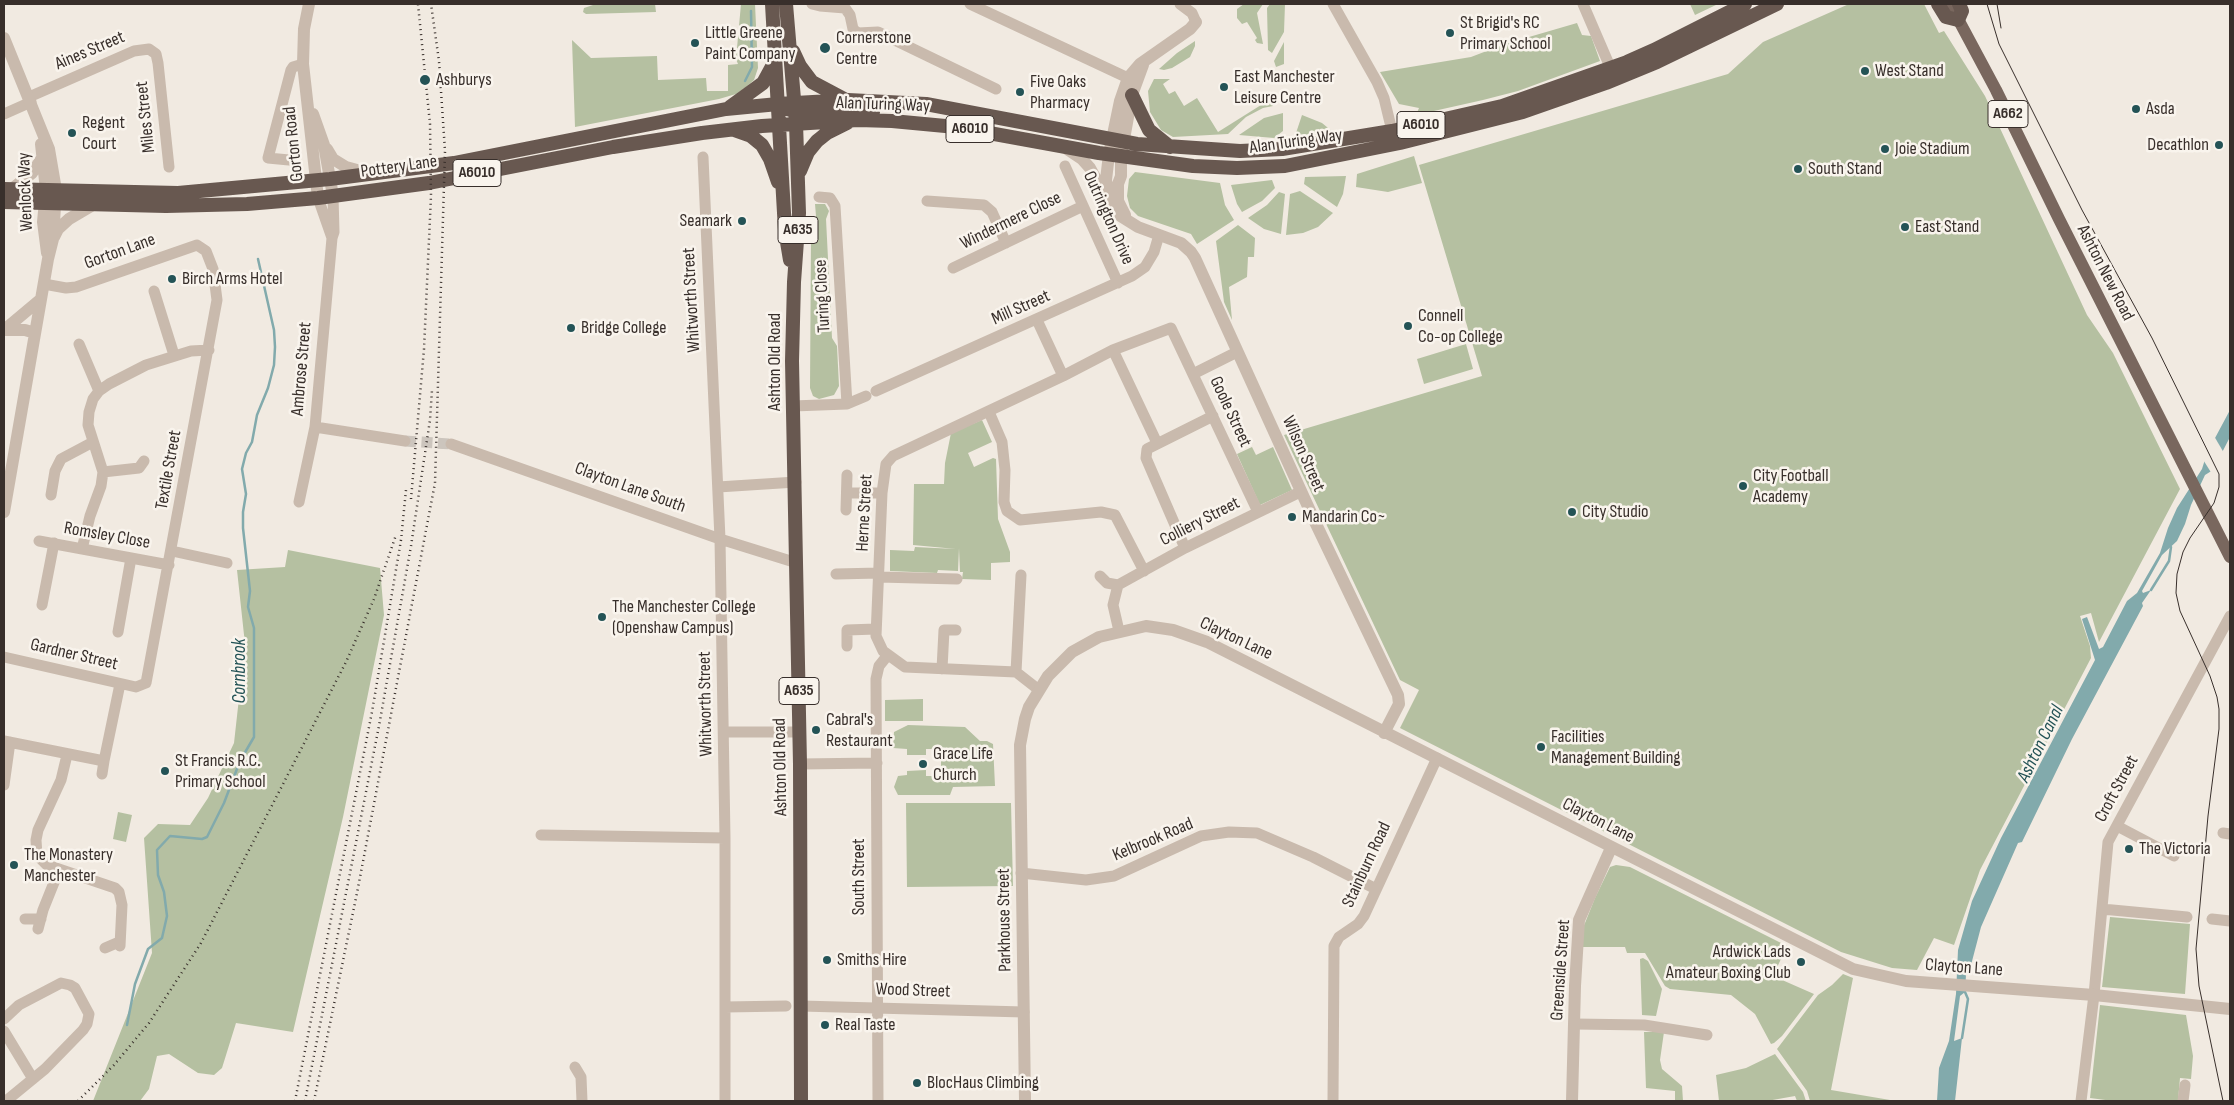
<!DOCTYPE html>
<style>
body{margin:0}
#map{position:relative;width:2234px;height:1105px;overflow:hidden;background:#f1eae1;font-family:"Sofia Sans Condensed",sans-serif}
canvas{display:block}
.frame{position:absolute;inset:0;border:5px solid #382f2b;pointer-events:none}
</style>
<div id="map">
<canvas width="2234" height="1105"></canvas>
<div class="frame"></div>
</div>
<script>
const ctx = document.querySelector('canvas').getContext('2d');
ctx.lineJoin = 'round';
function paint(path, color) { ctx.fillStyle = color; ctx.fill(path, 'evenodd'); }
const shape = rows => new Path2D(rows.map(r => 'M' + r).join(''));
function trace(path, color, width, dash) { ctx.strokeStyle = color; ctx.lineWidth = width; ctx.lineCap = dash ? 'butt' : 'round'; ctx.setLineDash(dash || []); ctx.stroke(path); }
function drawText(font, color, halo, rows, align = 'center') {
  ctx.font = font + ' "Sofia Sans Condensed",sans-serif'; ctx.lineWidth = 5; ctx.setLineDash([]); ctx.textBaseline = 'middle'; ctx.strokeStyle = halo; ctx.fillStyle = color; for (const [text, x, y, turn = 0] of rows) {
    ctx.save(); ctx.translate(x, y); ctx.rotate((+turn || 0) * Math.PI / 180); ctx.textAlign = isNaN(turn) ? turn : align; if (halo) ctx.strokeText(text, 0, 0); ctx.fillText(text, 0, 0); ctx.restore();
  }
}
paint(shape([
 [596,4,655,4,656,12,586,14,583,12,584,8],
 [741,4,755,4,758,68,754,80,746,87,736,94,719,99,575,127,572,40,591,58,657,56,658,80,706,78,707,91,728,91,728,65,738,64,736,59],
 [1244,4,1263,4,1257,13,1263,44,1257,43,1255,40,1257,38,1247,22,1242,24,1237,18,1237,9],
 [1270,4,1285,4,1284,32,1272,53,1268,50,1267,8],
 [1690,4,1718,4,1695,15],
 [1849,4,1924,4,1939,33,1944,31,1985,96,2087,315,2113,353,2180,489,2099,642,2091,613,2080,616,2090,646,2091,658,1980,870,1954,945,1934,938,1917,970,1892,968,1841,952,1400,728,1419,690,1400,680,1284,435,1482,376,1419,165,1728,74,1763,42],
 [1577,23,1582,35,1591,36,1600,61,1518,91,1483,100,1416,115,1419,108,1399,104,1380,72,1471,57,1505,44],
 [1195,41,1195,46,1190,57,1172,68,1164,70,1159,69,1177,53],
 [1284,42,1284,64,1276,67,1274,61],
 [1154,79,1170,79,1163,84,1169,94,1175,91,1184,106,1197,98,1218,132,1269,100,1273,106,1263,108,1246,117,1228,134,1173,137,1161,130,1150,112,1148,91],
 [1283,113,1283,131,1274,138,1239,135,1264,118],
 [1302,115,1322,123,1333,132,1301,137,1296,133],
 [1414,156,1422,183,1388,192,1356,187,1357,174],
 [1135,172,1220,183,1225,205,1234,220,1197,244,1191,234,1138,216,1130,208,1127,196,1129,179],
 [1346,176,1343,194,1337,207,1304,184,1305,177],
 [1272,180,1275,188,1262,201,1242,212,1237,204,1231,185],
 [1300,191,1333,213,1318,227,1303,233,1286,235,1290,194],
 [1279,192,1285,194,1281,234,1264,229,1248,218,1267,205],
 [815,204,825,204,829,211,826,219,832,338,837,346,839,386,834,395,819,399,813,396,810,388,811,236,816,216],
 [1238,225,1255,238,1254,257,1248,257,1247,277,1229,287,1232,320,1224,302,1216,241],
 [1466,344,1473,369,1424,384,1417,359],
 [982,420,992,442,968,453,974,467,993,458,996,459,998,519,1010,552,1010,562,991,563,991,580,962,579,963,572,960,572,959,548,958,571,938,570,937,573,890,571,890,550,914,551,915,547,956,549,913,545,914,484,944,484,945,463,951,433],
 [1252,447,1256,455,1273,447,1292,490,1260,505,1237,454],
 [288,550,380,568,384,615,343,817,293,1032,236,1023,222,1068,214,1075,198,1073,169,1054,157,1056,149,1089,140,1101,93,1101,152,953,144,838,158,824,190,825,208,798,234,743,245,644,237,570,285,567],
 [923,699,923,721,885,721,885,700],
 [908,725,965,727,980,741,987,741,993,744,995,786,953,787,950,795,898,795,894,787,898,776,907,775,907,771,926,770,926,776,933,776,936,769,941,769,941,757,933,754,932,749,926,749,926,755,907,755,907,749,893,748,894,732],
 [906,803,1011,803,1013,886,907,887],
 [118,812,132,815,126,842,113,839],
 [1616,865,1630,867,1787,946,1773,976,1814,994,1782,1036,1774,1043,1771,1044,1755,1014,1731,995,1670,989,1665,986,1645,953,1627,953,1625,947,1581,947,1583,928,1595,898,1610,867],
 [2110,917,2190,924,2185,994,2102,987],
 [1643,958,1648,961,1662,989,1656,1016,1642,1015,1640,959],
 [1843,974,1853,978,1831,1090,1896,1101,1810,1101,1807,1091,1777,1049,1818,995,1832,985],
 [2100,1005,2186,1015,2193,1056,2191,1079,2180,1078,2178,1101,2113,1101,2090,1098],
 [1644,1032,1664,1032,1660,1060,1662,1069,1682,1086,1683,1101,1675,1101,1675,1091,1646,1088],
 [1775,1054,1803,1092,1806,1101,1797,1101,1795,1096,1767,1101,1719,1101,1716,1075,1746,1068]
]), '#b5c0a1');
paint(shape([
 [2230,410,2230,437,2213,470,2205,475,2191,505,2185,524,2177,541,2162,555,2142,591,2143,593,2151,590,2142,603,2143,606,2072,739,2022,842,2018,843,1981,927,1971,965,1966,975,1965,992,1960,996,1954,1041,1962,1038,1955,1101,1937,1101,1939,1068,1949,1041,1956,994,1958,950,1972,901,2001,838,2095,660,2082,619,2087,617,2099,649,2103,647,2127,601,2137,593,2160,553,2168,528,2177,508,2202,469,2207,453]
]), '#82aaac');
paint(shape([
 [2214,436,2224,453,2212,474,2202,458]
]), '#f1eae1');
trace(shape([
 [745,81,752,67,751,11],
 [2151,590,2169,561,2171,547],
 [127,1025,135,984,148,949,162,938,167,916,164,892,158,875,157,850,170,836,202,839,207,837,224,803,240,761,254,737,254,628,248,607,250,591,243,528,243,512,246,494,242,469,246,453,252,442,257,415,268,388,274,365,275,347,274,330,258,259],
 [1962,1038,1968,999,1965,992]
]), '#82aaac', 2.5);
trace(shape([
 [405,441,451,444]
]), '#ccc5bd', 11, [11, 5.5]);
trace(shape([
 [812,4,820,6,845,8,850,15,853,29,858,33,878,32,996,89],
 [970,4,1128,78],
 [1180,4,1192,13,1196,22],
 [1333,4,1377,82,1384,98,1392,131],
 [1583,4,1611,69],
 [29,97,134,51,149,49,156,54,158,63,169,167],
 [4,114,31,102],
 [703,157,720,539,725,838,725,1101],
 [289,160,268,158,291,70,293,67,303,64],
 [1065,166,1118,283],
 [819,197,830,198,835,206,847,404],
 [318,198,332,238],
 [927,201,984,205,992,212,1006,243],
 [953,268,1083,206],
 [154,291,174,355],
 [1037,320,1063,376],
 [79,344,99,391],
 [1113,350,1157,443],
 [1193,374,1237,352],
 [876,391,1132,276,1145,267,1154,252,1159,235],
 [793,406,847,404,866,396],
 [989,412,1002,442,1005,470,1004,502,1007,511,1020,520,1101,512,1115,515,1144,571],
 [315,427,405,441],
 [451,444,720,539,797,563],
 [103,472,139,468,144,461],
 [718,487,796,482],
 [847,493,882,493],
 [51,495,55,471,61,459,93,442],
 [299,502,315,427,332,238,334,232,333,196],
 [846,510,847,475],
 [39,541,169,565],
 [1185,548,1146,458,1147,449,1213,416],
 [82,549,90,516,101,486,103,472,88,425,89,412,93,399,99,391,109,384,146,365,191,351,209,350],
 [172,551,227,563],
 [836,574,879,573],
 [1100,576,1107,583,1118,585],
 [879,577,957,579],
 [42,605,54,543],
 [1119,631,1113,605,1118,585,1185,548,1300,492],
 [118,632,131,558],
 [847,646,847,630,876,629],
 [4,657,136,687,146,683,217,300,213,269,206,251,197,245,76,287,66,288,44,284],
 [942,669,944,630,956,630],
 [1016,672,1021,575],
 [1039,690,1016,672,905,667,883,651,876,636,882,493,886,464,893,456,1063,376,1113,350,1171,328,1258,512],
 [724,732,799,732],
 [4,741,104,761,120,684],
 [67,755,61,780,38,830,36,840,37,855,47,865,115,888,119,892,122,905,120,946],
 [800,764,877,763],
 [102,774,104,761],
 [4,785,10,742],
 [2117,826,2174,856],
 [2223,833,2230,834],
 [541,835,725,838],
 [1021,873,1086,880,1114,876,1201,836,1229,832,1257,833,1313,857,1376,889],
 [2102,909,2187,917],
 [25,919,41,919],
 [2212,919,2230,921],
 [38,929,43,910,59,870],
 [105,948,119,942],
 [801,1006,1024,1012],
 [725,1007,786,1006],
 [4,1019,19,1005,61,983,70,985,75,988,89,1014,87,1024,83,1030,45,1069,6,1101],
 [1575,1024,1644,1025,1707,1035],
 [4,1031,33,1079],
 [575,1067,581,1077,582,1101],
 [878,1101,876,679,879,666,887,656],
 [1333,1101,1334,946,1339,937,1358,924,1364,916,1437,758],
 [2081,1101,2094,995,2108,842,2230,616],
 [2183,1101,2185,1085]
]), '#c9baad', 11);
trace(shape([
 [309,4,304,29,303,64,318,198],
 [4,38,49,149,56,190,53,239,48,259,4,512],
 [313,114,324,145,333,196],
 [41,144,46,190,43,222,47,253],
 [1064,147,1082,159,1090,168,1114,212,1138,227,1181,243,1191,252,1195,258,1316,524,1398,695,1399,704,1384,733],
 [327,149,333,159,346,167,368,173],
 [12,189,32,173,42,158],
 [1108,195,1106,180,1109,154,1120,101,1128,78,1140,64,1190,29,1196,22],
 [1125,215,1118,201,1118,184,1121,176,1121,156,1132,95,1143,65],
 [54,237,58,229,69,219,91,206],
 [4,330,41,299],
 [4,330,25,330,35,333],
 [1025,1101,1020,745,1025,719,1029,707,1048,676,1072,652,1099,637,1146,626,1173,630,1207,642,1853,969,1906,981,2094,995,2230,1009],
 [1572,1101,1575,986,1579,920,1611,848]
]), '#c9baad', 12);
trace(shape([
 [1950,4,1996,90,2059,219,2230,557]
]), '#79675e', 12);
trace(shape([
 [772,4,785,230,790,260],
 [786,4,796,123,799,213,794,282,792,361,800,764,801,1101],
 [1938,4,1946,17,1958,20,1962,11,1959,4],
 [793,51,800,66,812,82,844,99],
 [1132,95,1149,130,1170,147],
 [730,107,763,83,775,61],
 [787,109,809,113,852,110,873,112],
 [734,130,751,136,762,145,770,159,778,182],
 [800,171,808,152,817,141,827,133,847,123],
 [4,189,178,193,330,179,454,163,726,109,778,104,848,100,926,104,1137,144,1240,151,1282,149,1392,131,1502,106,1627,62,1654,50,1745,4],
 [4,202,166,206,247,204,318,198,429,183,613,147,702,133,762,126,858,120,892,121,956,127,1099,153,1193,166,1237,168,1285,166,1400,143,1523,112,1606,83,1657,62,1777,4]
]), '#685850', 14);
trace(shape([
 [1987,4,1999,44,2082,210,2152,338,2219,474,2219,487,2214,503,2190,538,2183,552,2177,574,2176,593,2180,611,2210,676,2217,697,2219,709,2219,729,2208,816,2196,949,2199,986,2223,1101],
 [1997,4,2001,28]
]), '#382f2b', 1);
trace(shape([
 [411,499,424,349,431,196,430,124,418,4],
 [78,1101,114,1065,149,1023,201,943,346,662,374,599,396,535],
 [295,1101,372,712,401,540,406,490],
 [305,1101,379,726,411,546,430,420,432,390],
 [314,1101,357,893,435,483,445,151,439,61,431,4]
]), '#382f2b', 2.5, [1, 4]);
for (const [x, y, r, color] of [
 [1450,33,5,"#245356"],
 [695,43,5,"#245356"],
 [825,48,6,"#245356"],
 [1865,71,5,"#245356"],
 [425,80,6,"#245356"],
 [1224,87,5,"#245356"],
 [1020,92,5,"#245356"],
 [2136,109,5,"#245356"],
 [72,133,5,"#245356"],
 [2219,145,5,"#245356"],
 [1885,149,5,"#245356"],
 [1798,169,5,"#245356"],
 [742,221,5,"#245356"],
 [1905,227,5,"#245356"],
 [172,279,5,"#245356"],
 [1408,326,5,"#245356"],
 [571,328,5,"#245356"],
 [1743,486,5,"#245356"],
 [1572,512,5,"#245356"],
 [1292,517,5,"#245356"],
 [602,617,5,"#245356"],
 [816,730,5,"#245356"],
 [1541,747,5,"#245356"],
 [923,764,5,"#245356"],
 [165,771,5,"#245356"],
 [2129,849,5,"#245356"],
 [14,865,5,"#245356"],
 [827,960,5,"#245356"],
 [1801,962,5,"#245356"],
 [825,1025,5,"#245356"],
 [917,1083,5,"#245356"]
]) { const dot = new Path2D(); dot.arc(x, y, r, 0, 2 * Math.PI); ctx.fillStyle = color; ctx.fill(dot); trace(dot, '#f9f4ed', 2); }
for (const [x, y, w] of [
 [2008,114,40],
 [1421,125,48],
 [970,129,48],
 [477,173,48],
 [798,230,40],
 [799,691,40]
]) { const box = new Path2D(); box.roundRect(x - w / 2, y - 13.5, w, 27, 4); ctx.fillStyle = '#f9f4ed'; ctx.fill(box); trace(box, '#382f2b', 1); }
drawText('bold 16px', '#382f2b', null, [
 ["A662",2008,114],
 ["A6010",1421,125],
 ["A6010",970,129],
 ["A6010",477,173],
 ["A635",798,230],
 ["A635",799,691]
]);
drawText('18px', '#382f2b', '#f9f4ed', [
 ["St Brigid's RC",1460,23],
 ["Primary School",1460,44],
 ["Little Greene",705,33],
 ["Paint Company",705,54],
 ["Cornerstone",836,38],
 ["Centre",836,59],
 ["West Stand",1875,71],
 ["East Manchester",1234,77],
 ["Leisure Centre",1234,98],
 ["Ashburys",436,80],
 ["Five Oaks",1030,82],
 ["Pharmacy",1030,103],
 ["Asda",2146,109],
 ["Regent",82,123],
 ["Court",82,144],
 ["Decathlon",2209,145,"right"],
 ["Joie Stadium",1895,149],
 ["South Stand",1808,169],
 ["Seamark",732,221,"right"],
 ["East Stand",1915,227],
 ["Birch Arms Hotel",182,279],
 ["Connell",1418,316],
 ["Co-op College",1418,337],
 ["Bridge College",581,328],
 ["City Football",1753,476],
 ["Academy",1753,497],
 ["City Studio",1582,512],
 ["Mandarin Co~",1302,517],
 ["The Manchester College",612,607],
 ["(Openshaw Campus)",612,628],
 ["Cabral's",826,720],
 ["Restaurant",826,741],
 ["Facilities",1551,737],
 ["Management Building",1551,758],
 ["Grace Life",933,754],
 ["Church",933,775],
 ["St Francis R.C.",175,761],
 ["Primary School",175,782],
 ["The Victoria",2139,849],
 ["The Monastery",24,855],
 ["Manchester",24,876],
 ["Ardwick Lads",1791,952,"right"],
 ["Amateur Boxing Club",1791,973,"right"],
 ["Smiths Hire",837,960],
 ["Real Taste",835,1025],
 ["BlocHaus Climbing",927,1083]
], 'left');
drawText('18px', '#382f2b', '#f9f4ed', [
 ["Aines Street",90,51,-23],
 ["Alan Turing Way",883,105,2],
 ["Miles Street",146,117,-96],
 ["Alan Turing Way",1296,142,-8],
 ["Gorton Road",294,144,-96],
 ["Pottery Lane",399,167,-8],
 ["Wenlock Way",26,192,-92],
 ["Outrington Drive",1108,218,66],
 ["Windermere Close",1011,221,-26],
 ["Gorton Lane",120,252,-20],
 ["Ashton New Road",2105,273,63],
 ["Turing Close",823,296,-93],
 ["Whitworth Street",692,300,-93],
 ["Mill Street",1021,308,-24],
 ["Ashton Old Road",775,362,-90],
 ["Ambrose Street",302,369,-85],
 ["Goole Street",1230,412,65],
 ["Wilson Street",1303,454,66],
 ["Textile Street",169,470,-80],
 ["Clayton Lane South",630,488,20],
 ["Herne Street",865,513,-87],
 ["Colliery Street",1200,522,-27],
 ["Romsley Close",107,536,10],
 ["Clayton Lane",1236,639,25],
 ["Gardner Street",74,655,13],
 ["Whitworth Street",706,704,-91],
 ["Ashton Old Road",781,767,-91],
 ["Croft Street",2117,789,-62],
 ["Clayton Lane",1598,821,27],
 ["Kelbrook Road",1153,840,-23],
 ["Stainburn Road",1367,865,-65],
 ["South Street",859,877,-90],
 ["Parkhouse Street",1005,920,-91],
 ["Clayton Lane",1964,968,4],
 ["Greenside Street",1561,970,-86],
 ["Wood Street",913,991,2]
]);
drawText('italic 19px', '#245356', '#f9f4ed', [
 ["Cornbrook",240,671,-90],
 ["Ashton Canal",2041,744,-64]
]);
</script>
